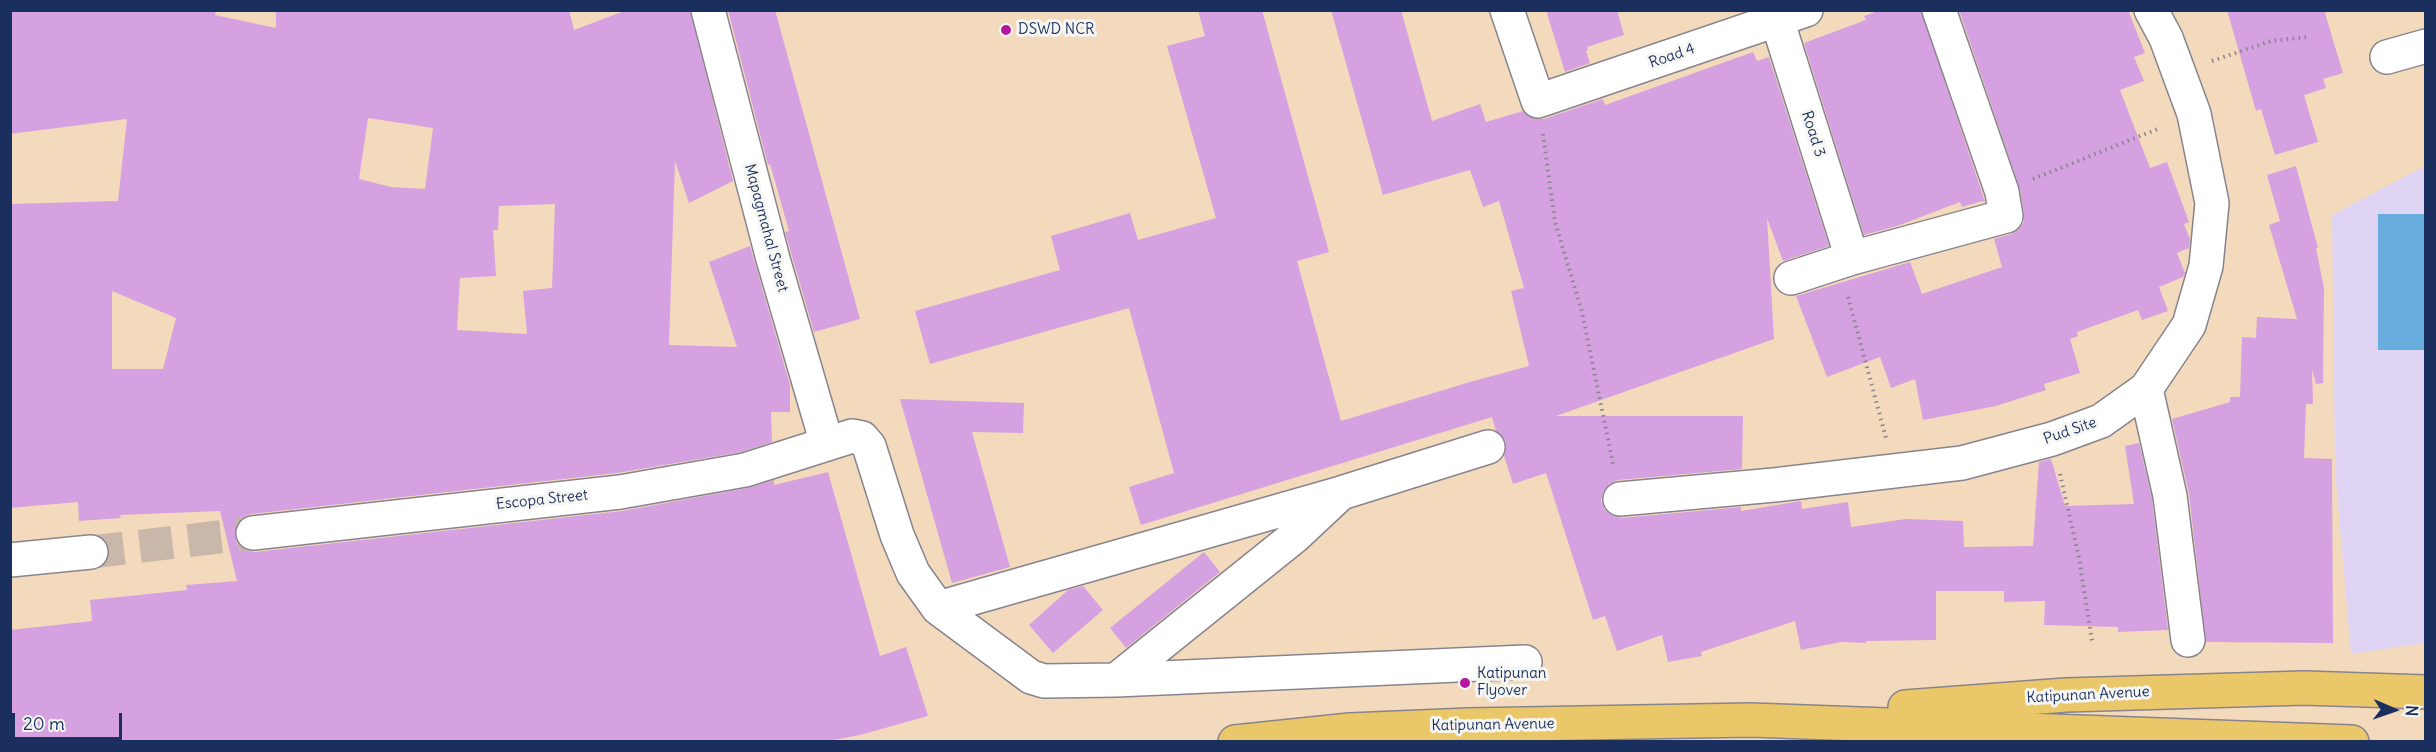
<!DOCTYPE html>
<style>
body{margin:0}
#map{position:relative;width:2436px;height:752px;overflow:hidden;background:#f4dabd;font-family:Delius,sans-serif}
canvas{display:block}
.frame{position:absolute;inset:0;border:12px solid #1b2f5e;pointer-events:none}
.north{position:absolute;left:2364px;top:680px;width:60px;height:60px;-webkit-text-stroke:4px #f6f6f2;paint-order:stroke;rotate:92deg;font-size:16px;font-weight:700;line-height:24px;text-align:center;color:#1b2f5e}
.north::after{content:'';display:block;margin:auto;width:21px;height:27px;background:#1b2f5e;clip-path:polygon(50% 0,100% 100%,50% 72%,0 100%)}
.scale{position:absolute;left:12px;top:713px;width:110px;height:27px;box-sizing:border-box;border:3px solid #1b2f5e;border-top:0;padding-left:8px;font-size:18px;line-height:21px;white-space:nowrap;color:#1b2f5e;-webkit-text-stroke:4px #f6f6f2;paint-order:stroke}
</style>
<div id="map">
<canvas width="2436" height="752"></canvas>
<div class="frame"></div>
<div class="north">N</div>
<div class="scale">20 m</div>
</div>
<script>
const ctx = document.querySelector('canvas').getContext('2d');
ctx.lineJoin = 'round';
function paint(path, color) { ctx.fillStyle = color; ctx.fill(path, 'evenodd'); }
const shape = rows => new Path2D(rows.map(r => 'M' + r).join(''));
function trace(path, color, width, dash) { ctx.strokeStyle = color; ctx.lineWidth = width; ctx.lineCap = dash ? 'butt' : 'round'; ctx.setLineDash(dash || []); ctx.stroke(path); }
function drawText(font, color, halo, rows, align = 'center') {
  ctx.font = font + ' Delius,sans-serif'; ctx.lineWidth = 6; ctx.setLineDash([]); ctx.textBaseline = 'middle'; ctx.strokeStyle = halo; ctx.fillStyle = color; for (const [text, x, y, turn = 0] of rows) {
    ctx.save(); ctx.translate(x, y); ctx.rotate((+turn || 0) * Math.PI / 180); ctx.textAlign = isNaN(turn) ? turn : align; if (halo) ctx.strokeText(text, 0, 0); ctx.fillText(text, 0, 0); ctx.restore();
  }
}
paint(shape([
 [2425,166,2425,643,2351,654,2335,469,2332,215]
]), '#dfd4f4');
paint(shape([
 [2378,214,2425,214,2425,350,2378,350]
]), '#67aede');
paint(shape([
 [10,10,216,10,215,15,276,28,276,10,569,10,574,30,627,10,690,10,733,181,689,203,675,161,669,345,737,347,709,262,750,246,790,385,790,412,771,412,772,442,741,452,617,473,251,514,242,518,236,525,235,536,238,545,245,550,255,552,622,511,748,488,774,480,774,485,828,472,880,656,906,647,928,716,860,735,828,741,10,741,10,630,92,621,90,600,187,590,186,585,237,581,220,511,120,515,121,518,79,521,78,502,10,508,10,204,118,201,127,119,10,134],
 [368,118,433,128,425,189,391,187,359,179],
 [555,204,552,288,523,291,527,334,457,330,460,278,496,276,493,230,498,230,499,206],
 [112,291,176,318,163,369,112,369],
 [728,10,775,10,860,319,814,332,785,232,789,231,770,164,768,165],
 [1198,10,1262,10,1329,252,1297,261,1341,421,1470,382,1529,366,1511,291,1524,288,1499,201,1483,207,1470,170,1383,195,1331,10,1401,10,1432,121,1480,104,1486,122,1523,111,1534,119,1544,119,1603,99,1605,105,1753,52,1757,61,1769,57,1829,246,1783,261,1767,218,1774,339,1556,416,1743,416,1742,469,1618,480,1609,484,1603,492,1601,501,1605,510,1613,516,1622,518,1741,507,1741,511,1801,501,1802,509,1848,502,1851,527,1906,519,1963,521,1964,547,2033,546,2039,462,2051,459,2065,506,2134,504,2125,446,2139,443,2152,499,2168,630,2118,632,2118,627,2044,625,2045,601,2004,602,2004,591,1936,591,1936,640,1866,641,1866,643,1841,642,1801,650,1795,621,1701,652,1702,656,1668,662,1662,635,1617,651,1605,616,1593,620,1546,473,1513,484,1504,456,1506,442,1496,431,1492,417,1141,525,1129,487,1174,473,1129,308,930,364,915,311,1060,270,1051,236,1130,213,1138,240,1216,218,1167,46,1205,36],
 [1546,10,1617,10,1624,35,1587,47,1588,51,1586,51,1590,63,1565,72],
 [1881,10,1921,10,1985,202,1982,201,1962,207,1960,202,1897,226,1864,235,1804,43,1866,20,1864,16],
 [1959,10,2128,10,2145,53,2134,57,2144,81,2120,90,2150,168,2167,162,2189,222,2184,224,2190,239,2189,248,2177,253,2185,273,2183,277,2159,287,2168,311,2142,320,2138,310,2077,332,2078,336,2070,339,2080,373,2044,384,2046,390,1996,406,1923,420,1915,379,1891,388,1880,357,1827,377,1796,296,1910,262,1922,294,2002,267,1994,239,2011,234,2018,230,2024,222,2024,213,2020,189],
 [2227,10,2324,10,2343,73,2323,79,2326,88,2304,95,2318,142,2275,155,2261,109,2256,111],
 [2296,166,2318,248,2316,248,2324,288,2323,383,2316,384,2312,369,2313,404,2306,404,2304,458,2332,459,2333,643,2206,642,2189,494,2172,419,2230,402,2230,397,2240,397,2242,337,2256,338,2257,317,2297,319,2269,225,2280,221,2267,175],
 [900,399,1024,403,1023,433,972,432,1010,567,952,583],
 [1204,552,1220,572,1126,648,1110,628],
 [1083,586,1103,610,1053,653,1029,625,1068,590]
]), '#d5a1e0');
trace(shape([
 [91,552,253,533]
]), '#c9b8aa', 33, [33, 16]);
const minor = shape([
 [708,10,773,259,827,444],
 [1507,10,1538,101,1806,10],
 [1774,10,1852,258],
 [2387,57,2426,46],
 [1791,278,1852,258,2006,216,2002,192,1939,10],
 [2146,389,2170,496,2188,640],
 [1620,499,1774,485,1962,463,2052,439,2101,421,2146,389,2189,325,2206,266,2212,203,2194,114,2166,38,2151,10],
 [253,533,620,492,745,470,852,436,862,438,869,446,897,535,913,573,938,608,1031,677,1044,681,1116,680,1294,537,1341,493],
 [10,560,91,552],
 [938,608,1341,493,1488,447],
 [1116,680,1525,662]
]);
const major = shape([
 [1905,707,2066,695,2304,688,2426,692],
 [1235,742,1350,730,1468,725,1751,720,2352,742]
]);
trace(minor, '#88848e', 36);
trace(major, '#88848e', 36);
trace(shape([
 [2212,61,2271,41,2306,37],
 [1543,134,1555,222,1582,312,1613,464],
 [2033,179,2160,128],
 [1848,297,1886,438],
 [2060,474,2079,558,2092,641]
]), '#88848e', 4, [1.5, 4.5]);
trace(minor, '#fff', 33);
trace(major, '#eac769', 33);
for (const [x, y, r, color] of [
 [1006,30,6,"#b5179e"],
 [1465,683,6,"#b5179e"]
]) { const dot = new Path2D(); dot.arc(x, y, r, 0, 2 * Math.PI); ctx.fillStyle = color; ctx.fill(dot); trace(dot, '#f6f6f2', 2); }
drawText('15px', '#1b2f5e', '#f6f6f2', [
 ["DSWD NCR",1018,30],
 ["Katipunan",1477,674],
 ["Flyover",1477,691]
], 'left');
drawText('15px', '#1b2f5e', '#f6f6f2', [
 ["Road 4",1672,56,-19],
 ["Road 3",1813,134,72],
 ["Mapagmahal Street",766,228,75],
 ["Pud Site",2070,431,-19],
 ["Escopa Street",542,500,-6],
 ["Katipunan Avenue",2088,695,-3],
 ["Katipunan Avenue",1493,725,-1]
]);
</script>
